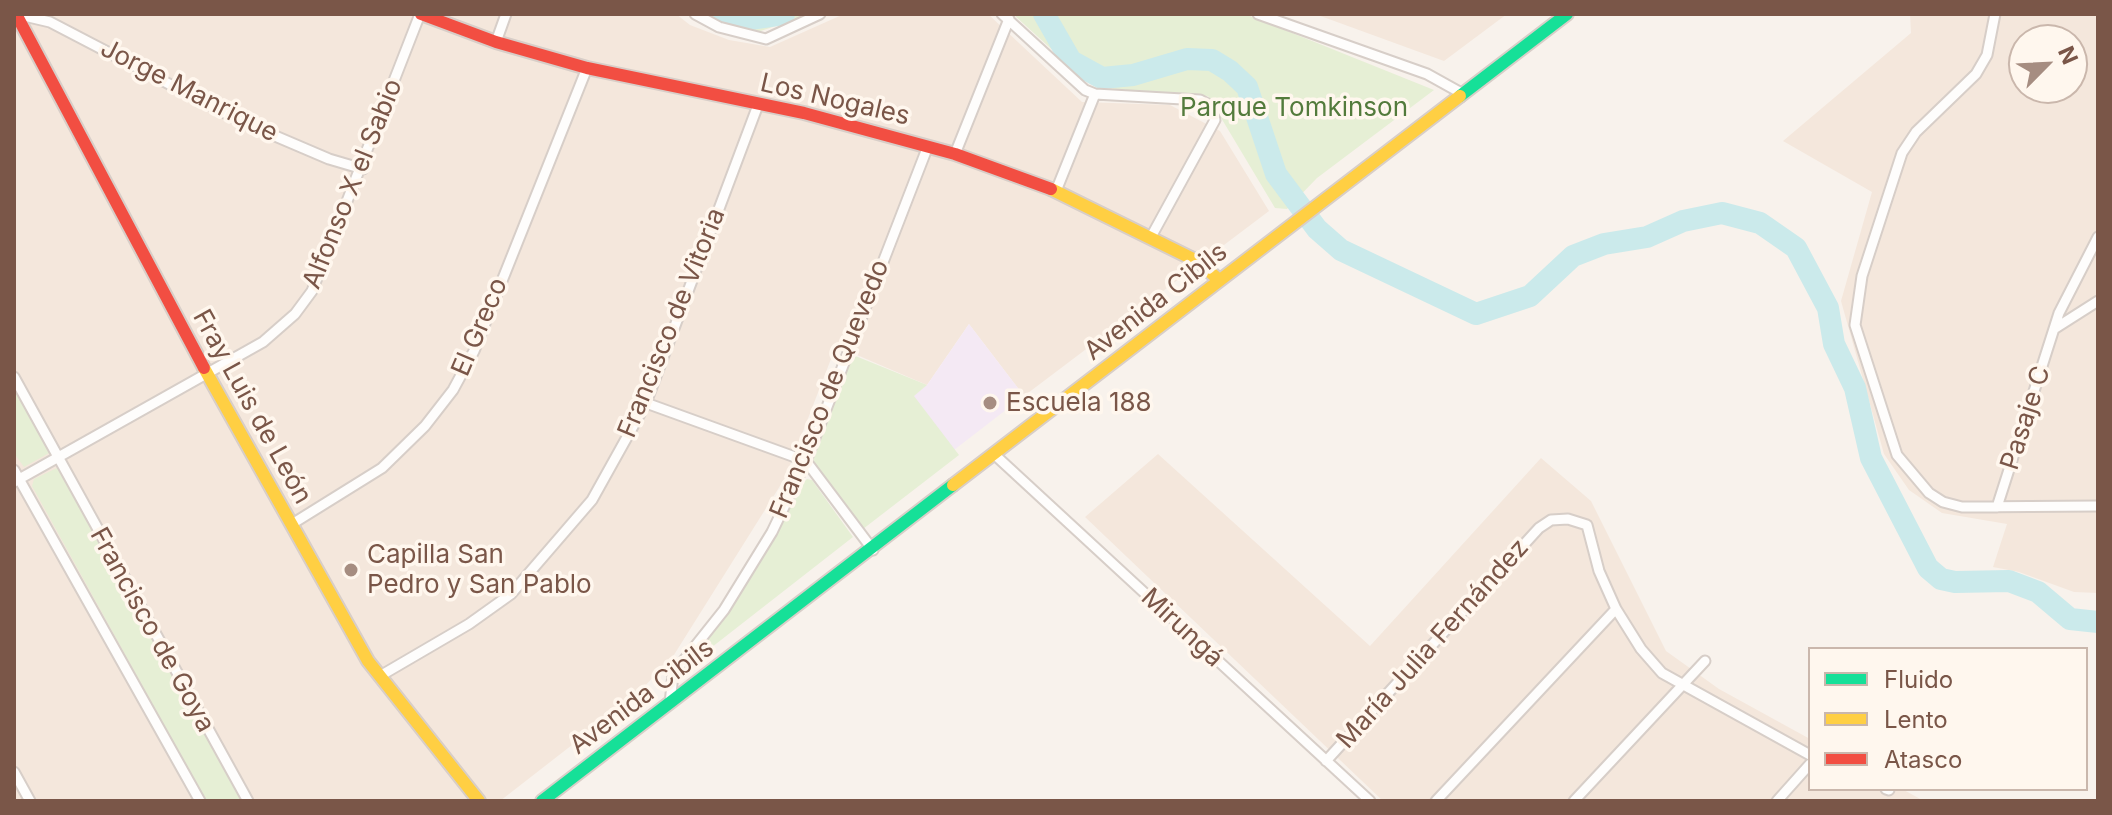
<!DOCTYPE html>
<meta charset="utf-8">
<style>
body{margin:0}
#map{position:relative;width:2112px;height:815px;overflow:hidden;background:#f8f2ec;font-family:Inter,sans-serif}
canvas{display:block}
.frame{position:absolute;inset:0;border:16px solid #7a5648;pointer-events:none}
.legend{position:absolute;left:1808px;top:647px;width:280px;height:144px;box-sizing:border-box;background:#fff7ee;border:2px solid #cab7ac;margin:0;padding:10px 14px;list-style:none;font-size:24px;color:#7a5648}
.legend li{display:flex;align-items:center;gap:16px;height:40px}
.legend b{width:40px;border:2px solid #cab7ac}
.north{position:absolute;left:2008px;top:24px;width:80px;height:80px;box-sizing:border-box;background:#fff7ee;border:2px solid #cab7ac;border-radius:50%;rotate:66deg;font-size:22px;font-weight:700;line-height:32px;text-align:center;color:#7a5648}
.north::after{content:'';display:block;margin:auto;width:28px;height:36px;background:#a68d81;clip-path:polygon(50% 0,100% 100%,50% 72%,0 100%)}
</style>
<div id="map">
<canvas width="2112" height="815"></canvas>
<div class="frame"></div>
<ul class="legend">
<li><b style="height:10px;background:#16e098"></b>Fluido</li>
<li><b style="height:10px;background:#ffcf43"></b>Lento</li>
<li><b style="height:10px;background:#f24e42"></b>Atasco</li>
</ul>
<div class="north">N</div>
</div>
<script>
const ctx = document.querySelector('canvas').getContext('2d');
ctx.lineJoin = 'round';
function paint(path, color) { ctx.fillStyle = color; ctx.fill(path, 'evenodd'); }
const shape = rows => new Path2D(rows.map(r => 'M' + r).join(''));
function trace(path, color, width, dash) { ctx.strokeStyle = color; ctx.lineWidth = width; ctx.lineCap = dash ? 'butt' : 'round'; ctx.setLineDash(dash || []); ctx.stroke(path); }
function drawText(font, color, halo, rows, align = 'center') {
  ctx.font = font + ' Inter,sans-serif'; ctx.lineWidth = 7; ctx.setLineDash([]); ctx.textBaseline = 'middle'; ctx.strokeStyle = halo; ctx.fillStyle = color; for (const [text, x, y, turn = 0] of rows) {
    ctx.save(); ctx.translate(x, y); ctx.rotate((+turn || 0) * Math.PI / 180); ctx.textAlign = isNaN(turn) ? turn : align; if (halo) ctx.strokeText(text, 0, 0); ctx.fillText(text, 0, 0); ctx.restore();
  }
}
paint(shape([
 [14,14,676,14,690,25,729,40,770,47,844,14,988,14,1082,102,1170,105,1220,131,1269,211,1024,396,969,324,927,385,836,346,785,478,672,658,635,696,500,801,14,801],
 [1315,14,1507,14,1444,61],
 [1910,14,2098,14,2098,593,2074,592,2019,572,1993,567,2007,524,1942,513,1909,490,1884,454,1841,301,1872,192,1783,141,1911,33],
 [2024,40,2072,40,2072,88,2024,88],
 [1158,454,1370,646,1541,458,1591,501,1666,651,1719,689,1810,739,1810,789,1902,789,1924,801,1383,801,1085,517]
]), '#f4e7dc');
paint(shape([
 [969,324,1024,396,954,450,913,396,927,385]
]), '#f4e9f4');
paint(shape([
 [703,14,810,14,758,32],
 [1013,14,1245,14,1434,90,1317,178,1287,209,1275,208,1208,96,1101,88,1083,78],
 [853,355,927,385,914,396,959,455,863,529,812,459],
 [14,381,51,452,24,467,14,453],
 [61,466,244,801,206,801,32,486,34,479],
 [807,479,812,480,853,537,680,672,749,581,801,484]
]), '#e6efd5');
trace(shape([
 [724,14,736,21,784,14],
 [1044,14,1071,61,1102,78,1133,75,1187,59,1212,60,1230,71,1247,87,1276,174,1317,229,1341,250,1476,314,1530,296,1573,256,1604,244,1647,237,1683,221,1722,213,1760,223,1796,248,1828,308,1834,344,1855,388,1871,458,1928,568,1941,579,1955,582,2009,581,2038,592,2070,619,2098,622]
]), '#cbeaeb', 22);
const street = shape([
 [16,14,50,22,240,121,329,159,363,169],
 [695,14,719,27,766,39,820,14],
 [1002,14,1085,90,1095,94,1200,100,1211,106,1215,120,1151,237],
 [1258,14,1427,74,1463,94],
 [1995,14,1987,55,1976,74,1916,132,1902,153,1862,276,1855,325,1897,455,1929,493,1943,502,1962,507,2098,506],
 [496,42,506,14],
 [955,154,1009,19],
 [1056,191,1095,94],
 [2054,329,2098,301],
 [14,377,248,801],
 [646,403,806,461,873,550],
 [995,455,1370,801],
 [14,470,200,801],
 [14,482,263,342,295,314,312,291,420,14],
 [1997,507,2059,313,2098,237],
 [292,524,382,468,425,426,453,390,474,351,587,68],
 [380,676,469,624,511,594,592,500,646,403,758,105],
 [670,704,673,674,724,610,772,532,806,461,928,146],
 [1326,761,1539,528,1551,520,1568,519,1587,525,1599,571,1616,609,1641,649,1662,673,1810,755],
 [14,772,30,801],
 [1886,789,1889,790],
 [1436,801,1616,609],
 [1574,801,1705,661],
 [1777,801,1810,764]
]);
const fast = shape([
 [1460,96,1567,14],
 [542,801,953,485]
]);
const slow = shape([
 [1051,189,1199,262,1219,280],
 [204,368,368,661,479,801],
 [953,485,1460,96]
]);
const jam = shape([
 [16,14,204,368],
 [421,14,496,42,587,68,804,113,955,154,1051,189]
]);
trace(street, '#d7cec8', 13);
trace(fast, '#d8cec8', 16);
trace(slow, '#d8cec8', 16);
trace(jam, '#d8cec8', 16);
trace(street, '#fefdfc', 9);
trace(fast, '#16e098', 12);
trace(slow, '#ffcf43', 12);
trace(jam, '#f24e42', 12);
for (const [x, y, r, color] of [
 [990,403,8,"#a68d81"],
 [351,570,8,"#a68d81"]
]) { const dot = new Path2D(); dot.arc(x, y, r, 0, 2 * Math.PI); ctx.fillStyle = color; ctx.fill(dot); trace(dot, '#fff7ee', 3); }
drawText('26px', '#7a5648', '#fff7ee', [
 ["Jorge Manrique",189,91,27],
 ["Los Nogales",835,100,13],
 ["Alfonso X el Sabio",353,184,-68],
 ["Avenida Cibils",1156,302,-38],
 ["Francisco de Vitoria",672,323,-68],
 ["El Greco",480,327,-67],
 ["Francisco de Quevedo",830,389,-68],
 ["Fray Luis de León",252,407,61],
 ["Pasaje C",2026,418,-72],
 ["Mirungá",1182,628,43],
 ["Francisco de Goya",152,630,61],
 ["María Julia Fernández",1433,644,-48],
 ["Avenida Cibils",642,697,-37]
]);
drawText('26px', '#537b3c', '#fff7ee', [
 ["Parque Tomkinson",1294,108]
]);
drawText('26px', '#7a5648', '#fff7ee', [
 ["Escuela 188",1006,403],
 ["Capilla San",367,555],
 ["Pedro y San Pablo",367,585]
], 'left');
</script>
